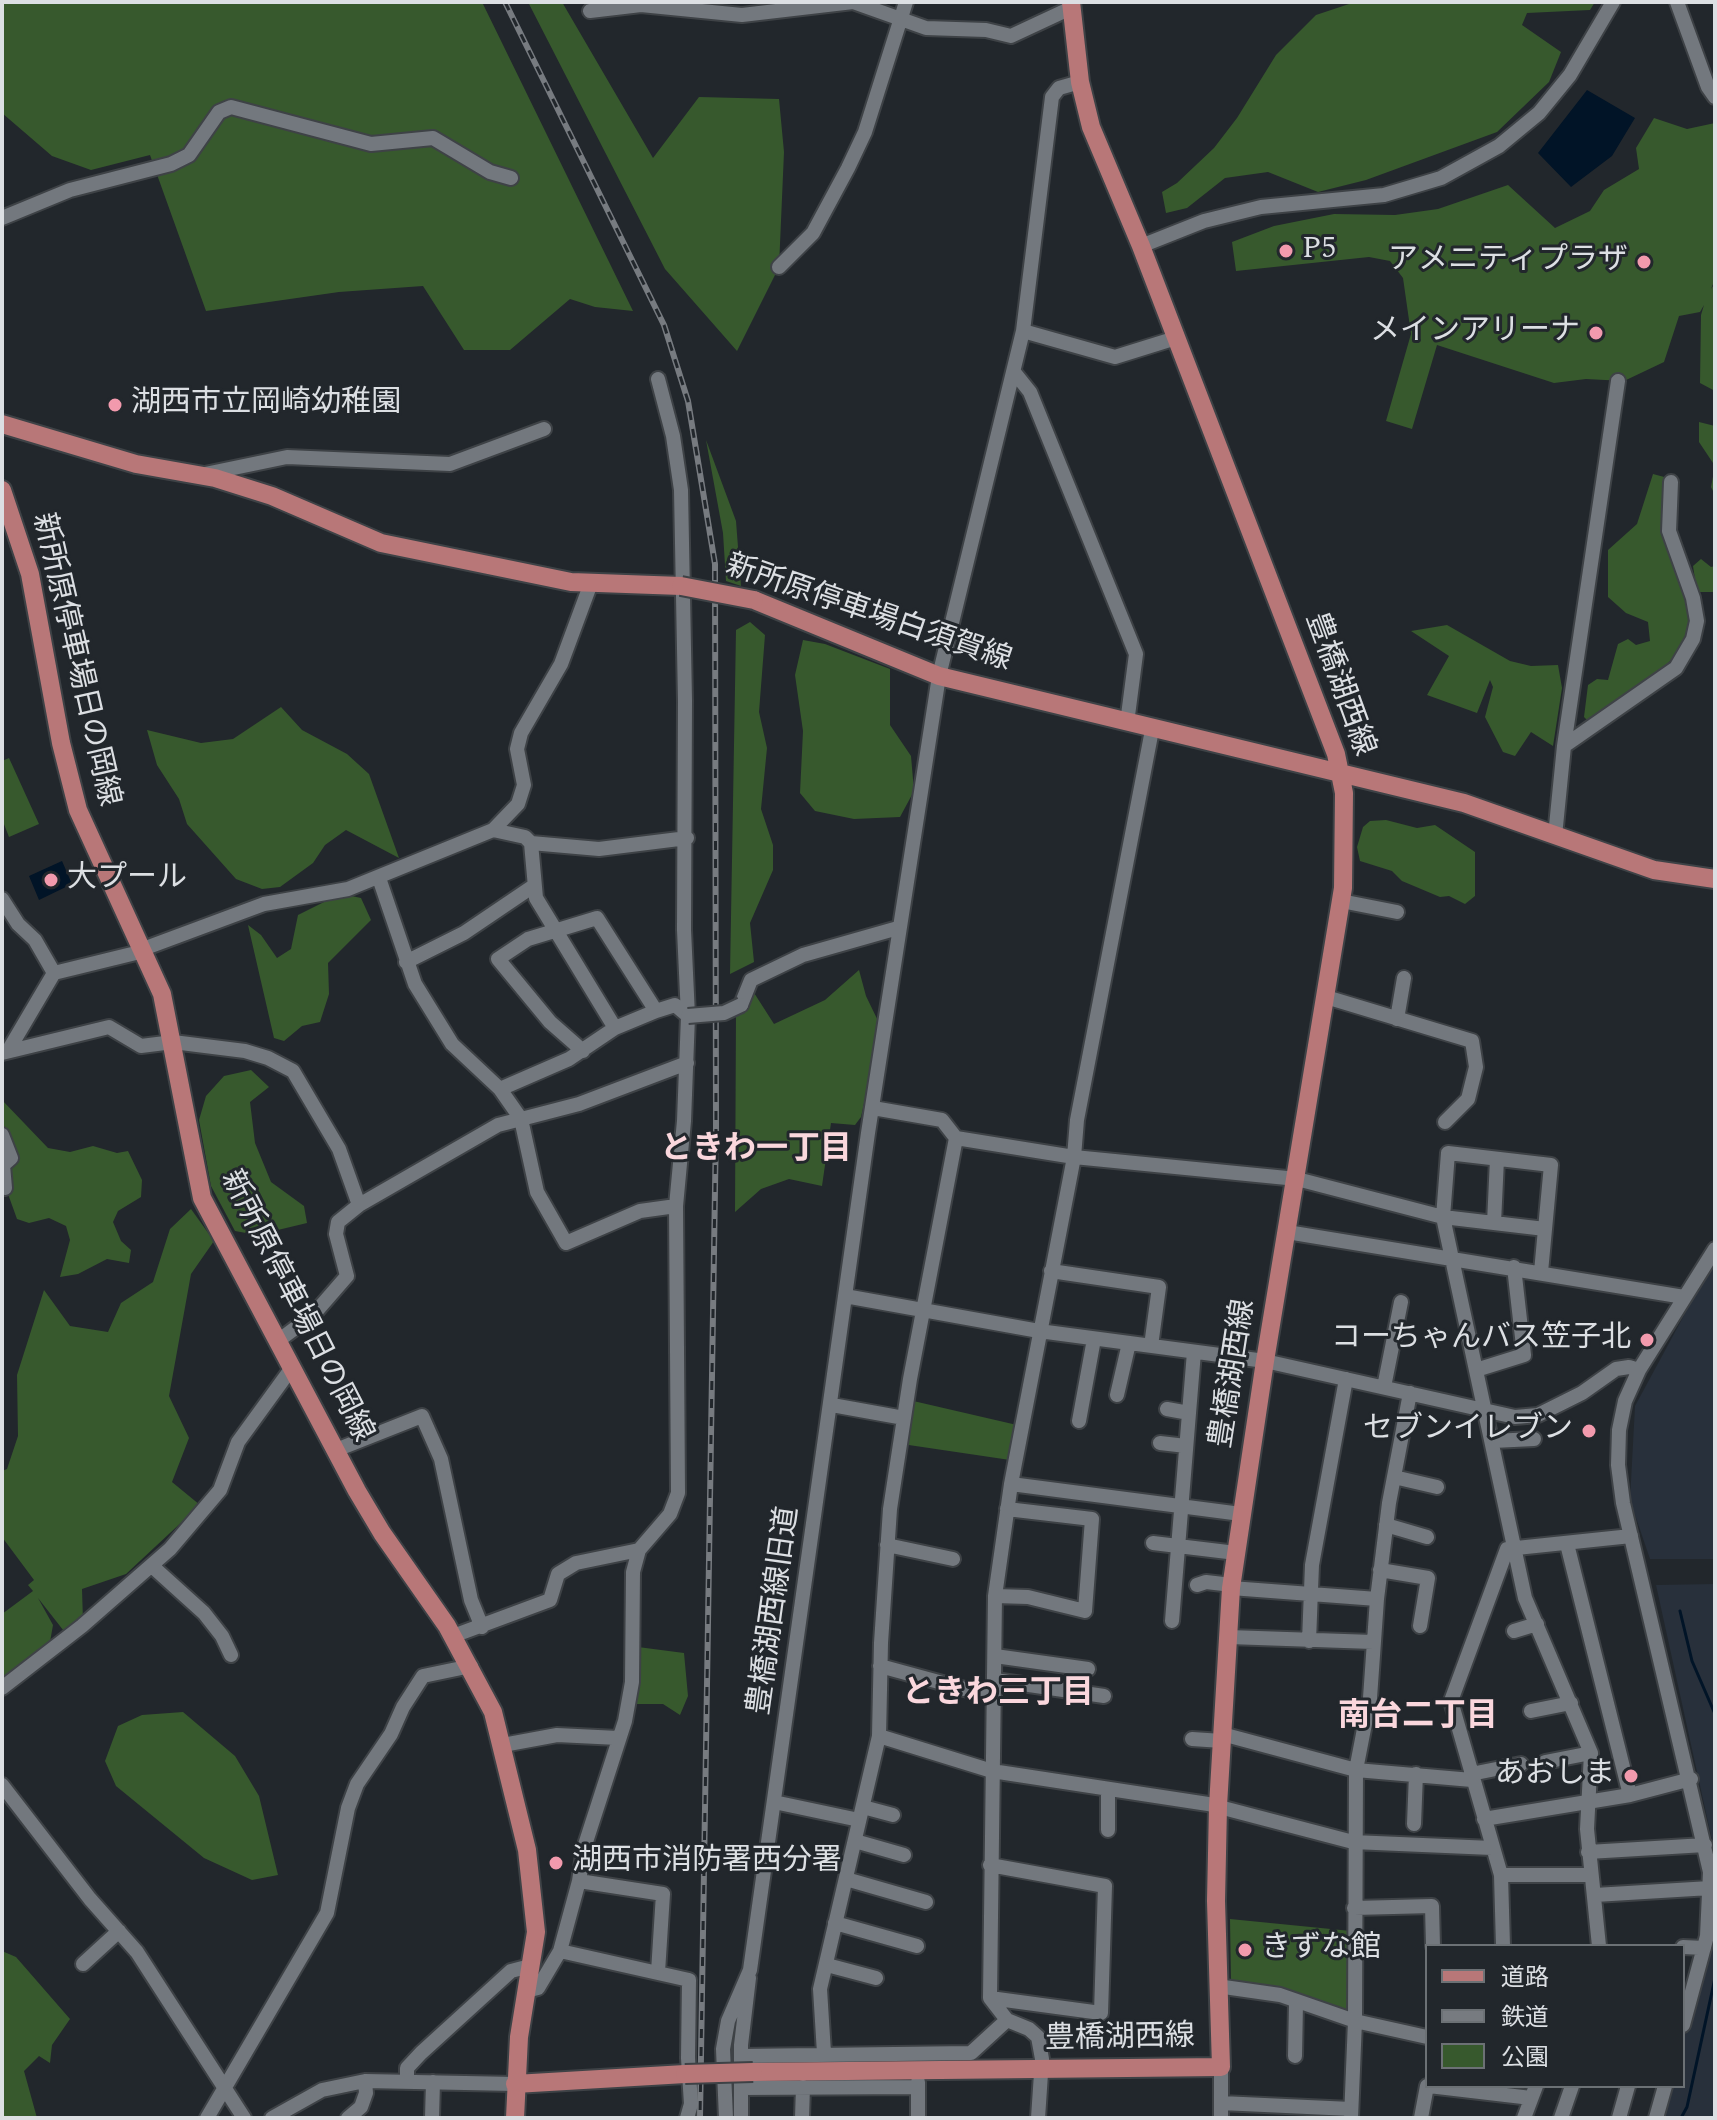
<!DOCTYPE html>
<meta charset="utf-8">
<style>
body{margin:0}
#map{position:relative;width:1717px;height:2120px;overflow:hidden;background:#22272c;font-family:Spectral,"Noto Sans JP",serif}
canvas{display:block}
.frame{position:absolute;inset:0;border:4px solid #dcdfe3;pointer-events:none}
.legend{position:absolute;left:1425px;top:1944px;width:260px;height:144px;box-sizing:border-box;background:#22272c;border:2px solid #6c7175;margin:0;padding:10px 14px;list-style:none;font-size:24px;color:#dcdfe3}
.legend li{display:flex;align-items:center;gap:16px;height:40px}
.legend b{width:40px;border:2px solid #6c7175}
</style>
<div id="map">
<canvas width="1717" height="2120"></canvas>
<div class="frame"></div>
<ul class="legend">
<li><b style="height:10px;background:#b87778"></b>道路</li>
<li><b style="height:10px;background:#777b80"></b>鉄道</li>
<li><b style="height:22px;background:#37592d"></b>公園</li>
</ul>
</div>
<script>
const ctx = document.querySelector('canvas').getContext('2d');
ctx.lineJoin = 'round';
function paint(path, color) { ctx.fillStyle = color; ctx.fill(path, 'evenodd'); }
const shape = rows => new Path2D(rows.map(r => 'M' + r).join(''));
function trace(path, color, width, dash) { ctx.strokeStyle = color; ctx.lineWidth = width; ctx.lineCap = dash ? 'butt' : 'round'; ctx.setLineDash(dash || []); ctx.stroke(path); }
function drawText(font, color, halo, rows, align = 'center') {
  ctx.font = font + ' Spectral,"Noto Sans JP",serif'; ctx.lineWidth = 6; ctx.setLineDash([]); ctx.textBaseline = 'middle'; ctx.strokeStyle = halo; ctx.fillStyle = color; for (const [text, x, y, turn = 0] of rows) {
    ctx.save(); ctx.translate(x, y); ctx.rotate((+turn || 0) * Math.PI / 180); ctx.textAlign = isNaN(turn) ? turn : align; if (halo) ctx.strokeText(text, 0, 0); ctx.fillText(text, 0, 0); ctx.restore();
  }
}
paint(shape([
 [1715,1258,1715,1559,1650,1559,1630,1500,1635,1406],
 [1715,1584,1715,1854,1656,1585],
 [1715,1865,1715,2118,1663,2118,1671,2086,1683,2086,1683,2034,1698,1970]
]), '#28303b');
paint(shape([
 [2,2,482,2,633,311,595,307,570,299,510,350,464,350,423,286,339,292,206,311,150,155,91,170,52,156,2,113],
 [528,2,562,2,653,158,699,97,779,99,784,152,779,267,737,351,665,269],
 [1355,2,1595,2,1590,10,1527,13,1522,25,1561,52,1549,82,1497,132,1366,180,1318,192,1268,172,1225,178,1187,208,1166,213,1162,192,1177,183,1214,148,1237,118,1276,55,1316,15],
 [1654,118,1687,129,1715,123,1715,279,1711,289,1715,283,1715,391,1700,383,1701,315,1704,305,1700,312,1679,316,1664,362,1624,381,1586,379,1554,383,1437,345,1412,429,1386,421,1411,334,1403,278,1390,261,1369,257,1236,271,1232,242,1274,226,1334,214,1395,215,1438,209,1508,185,1555,228,1590,211,1604,190,1639,169,1636,148],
 [1699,422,1715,426,1715,495,1711,487,1715,466,1699,442],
 [706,440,736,521,741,586,726,581,723,533],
 [1653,474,1668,478,1663,504,1665,544,1687,596,1689,631,1681,650,1657,674,1588,721,1584,717,1588,685,1597,679,1608,680,1618,644,1628,639,1636,645,1650,641,1648,622,1626,613,1608,597,1608,550,1637,524],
 [1701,559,1711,567,1715,566,1715,592,1697,592,1693,566],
 [750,622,765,635,759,712,767,748,761,809,773,845,773,870,750,923,754,962,730,974,736,630],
 [1447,625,1510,661,1531,666,1558,665,1562,688,1553,746,1531,732,1515,756,1503,752,1485,717,1493,687,1490,680,1477,713,1427,695,1449,656,1411,631],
 [803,640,825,644,890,669,890,725,911,756,914,791,900,817,854,819,815,811,800,793,803,731,795,675],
 [281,707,302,730,347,754,369,774,399,858,346,830,325,845,313,863,280,887,262,889,236,879,187,824,179,799,157,765,147,730,201,743,233,739],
 [9,758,39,824,9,837,2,819,2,761],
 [1386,820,1417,828,1435,825,1475,852,1475,896,1465,904,1449,896,1440,897,1402,881,1392,871,1360,861,1357,847,1363,827,1370,821],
 [347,895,361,898,371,920,328,963,329,994,320,1022,302,1026,284,1041,274,1038,248,925,261,935,277,958,291,949,298,915,330,899],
 [859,970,866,996,881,1027,861,1117,855,1125,831,1123,822,1186,789,1179,761,1189,735,1212,736,1011,749,985,774,1024,825,1000],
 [251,1070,269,1087,250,1102,255,1143,271,1182,304,1206,307,1223,257,1235,235,1231,211,1186,199,1120,206,1096,224,1076],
 [2,1100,48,1148,70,1152,93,1146,117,1153,128,1151,142,1180,141,1197,118,1211,113,1222,121,1241,131,1250,129,1263,107,1259,78,1274,60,1277,70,1240,66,1226,49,1218,29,1223,17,1219,8,1194,2,1146],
 [191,1209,214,1241,191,1274,169,1396,189,1438,172,1482,200,1505,126,1574,82,1589,83,1621,67,1635,38,1598,53,1625,50,1642,2,1684,2,1614,33,1591,28,1585,34,1580,2,1537,2,1471,7,1469,18,1436,17,1375,44,1290,70,1326,108,1332,121,1303,153,1282,170,1229],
 [909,1400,1017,1425,1010,1460,902,1444],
 [638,1647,684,1653,688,1696,680,1715,663,1704,636,1704],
 [183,1712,235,1756,259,1796,278,1875,252,1880,204,1858,116,1786,105,1761,118,1726,142,1715],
 [1230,1919,1351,1931,1351,2011,1268,1987,1231,1983],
 [2,1951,16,1957,70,2019,52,2045,50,2063,39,2056,24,2071,37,2118,2,2118]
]), '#37592d');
paint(shape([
 [1587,90,1635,118,1612,156,1571,187,1538,153],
 [62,861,72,884,39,900,29,876]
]), '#011427');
trace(shape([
 [1680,1611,1692,1661,1715,1714],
 [1681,2118,1687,2107,1715,1978]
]), '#011427', 3);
const minor = shape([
 [1677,2,1708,87,1715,97],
 [590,11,641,5,742,15,853,2,926,28,986,30,1011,36,1071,8],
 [2,218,70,190,171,164,189,155,219,112,231,107,371,144,433,138,490,172,511,178],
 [1141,246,1204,221,1261,207,1384,195,1441,178,1499,146,1539,113,1570,75,1613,2],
 [779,267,813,233,848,168,865,132,906,2],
 [1023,331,1115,357,1176,338],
 [1014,372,1030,392,1136,654,1127,723],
 [205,474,287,457,450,464,544,429],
 [1564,746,1676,668,1693,639,1697,621,1693,598,1669,531,1671,482],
 [493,830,525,837,531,843,599,849,687,838],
 [1555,836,1564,746,1618,381],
 [531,843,536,898,615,1028],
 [379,878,415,984,452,1044,500,1089,521,1119,537,1192,566,1243,640,1211,676,1206],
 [2,899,18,924,35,940,54,973,144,951],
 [1341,901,1397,912],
 [143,949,264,904,348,889,493,830,518,804,524,785,517,749,521,733,561,664,591,583],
 [406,962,464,933,532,887],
 [1326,997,1472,1041,1476,1067,1468,1099,1445,1122],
 [741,1005,751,980,803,955,898,928],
 [1397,1019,1404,978],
 [8,1051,54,973],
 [583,1051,550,1022,498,959,528,939,597,918,656,1011],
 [2,1053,109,1027,141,1046,173,1042,245,1051,268,1058,293,1071,339,1149,359,1205],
 [500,1089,569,1059,615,1028,656,1011,675,1005,688,1016],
 [873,1108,942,1120,956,1138,1074,1157,1297,1179,1443,1217,1545,1229],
 [2,1135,11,1158,2,1166],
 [3,1165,5,1188],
 [1494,1223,1497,1159],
 [1287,1232,1684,1297],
 [1051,1271,1159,1287,1151,1346],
 [1541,1272,1551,1165,1448,1153,1443,1217,1525,1598,1591,1753,1587,1829,1599,1946],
 [845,1296,1039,1331,1265,1361,1515,1417,1538,1415,1582,1393,1616,1369,1629,1367,1639,1370],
 [278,1341,314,1314,347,1276,336,1234,338,1222,359,1205,498,1125,579,1104,687,1063],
 [1476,1370,1524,1355,1514,1267],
 [1384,1387,1401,1302],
 [1117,1395,1129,1343],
 [832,1405,904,1418],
 [1167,1409,1189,1413],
 [1079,1421,1094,1339],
 [1493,1441,1534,1439],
 [1160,1443,1186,1446],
 [336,1450,422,1416,441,1459,471,1600,482,1627],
 [1394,1477,1437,1487],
 [1011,1484,1241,1514],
 [1386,1525,1427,1537],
 [1153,1543,1236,1553],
 [1567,1544,1630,1795],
 [887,1545,953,1559],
 [152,1566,204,1613,222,1636,231,1655],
 [1380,1570,1428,1578,1420,1626],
 [1197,1585,1206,1582,1232,1585],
 [1231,1588,1377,1599],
 [995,1596,1028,1597,1085,1611,1092,1519,1007,1509],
 [1172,1621,1194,1352],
 [1514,1631,1537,1624],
 [453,1636,550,1600,558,1574,576,1563,639,1550],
 [1229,1637,1373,1642],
 [1309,1641,1312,1565,1346,1379],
 [995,1656,1088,1669],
 [880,1666,994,1697],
 [995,1680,1104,1696],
 [2,1688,82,1626,170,1549,220,1490,238,1442,291,1369],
 [1531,1711,1571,1703],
 [1222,1734,1356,1770,1472,1780],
 [879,1736,992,1771,1208,1804,1353,1842,1492,1848],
 [1192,1739,1222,1741],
 [503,1745,557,1735,618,1738],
 [1545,1762,1591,1753],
 [1471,1774,1521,1764],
 [2,1785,90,1899,137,1952,244,2118],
 [774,1802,859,1820],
 [863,1807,893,1815],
 [1484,1819,1630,1795,1691,1779],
 [1414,1824,1416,1774],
 [1108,1830,1108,1790],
 [855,1841,904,1855],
 [1588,1852,1705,1845],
 [990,1865,1105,1886,1101,2013,990,1998],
 [1501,1875,1591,1875],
 [846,1879,926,1902],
 [579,1881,663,1894,658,1972],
 [1595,1895,1710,1888],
 [1354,1908,1432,1906,1433,1946],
 [835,1923,917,1946],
 [1503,1946,1501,1875,1451,1701,1507,1549,1631,1536],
 [1683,1947,1704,1948],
 [560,1951,689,1980,688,2058,691,2104,687,2118],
 [83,1964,119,1931],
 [827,1965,876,1978],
 [1217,1986,1280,1995,1355,2021,1427,2037],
 [526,1991,538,1988,560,1951,579,1881,584,1848,625,1721,632,1682,633,1572,639,1550,670,1514,678,1493,676,1206,684,1121,688,1016,684,930,685,701,681,490,673,436,658,379],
 [1683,2025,1707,1936,1710,1872,1623,1503,1618,1465,1619,1430,1625,1401,1639,1370,1715,1249],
 [824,2053,820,1989,879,1736,881,1643,890,1509,910,1379,956,1138],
 [741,2056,971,2053,1007,2020],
 [1295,2056,1296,2003],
 [407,2081,407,2068,421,2053,511,1971,530,1966],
 [918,2082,918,2118],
 [1429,2086,1531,2098],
 [741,2088,918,2087],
 [1221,2103,1351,2109],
 [207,2118,327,1913,348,1808,357,1784,391,1734,403,1707,423,1676,471,1666],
 [272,2118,322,2090,365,2081,515,2084],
 [348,2118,361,2107,366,2093,365,2081],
 [432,2118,433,2082],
 [726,2118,723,2049,728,2021,750,1970,868,1133,939,676,1023,331,1052,97,1059,88,1080,82],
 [741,2118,741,2045,749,1978],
 [802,2118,803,2087],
 [1038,2118,1042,2059,1038,2037,1029,2029,1007,2020,990,1998,995,1596,1011,1484,1074,1157,1077,1120,1152,730],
 [1221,2118,1221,2067],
 [1351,2118,1355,2021,1356,1770,1370,1698,1377,1599,1389,1503,1410,1393],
 [1421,2118,1427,2086],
 [1524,2118,1536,2086],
 [1561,2118,1572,2086],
 [1619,2118,1628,2086],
 [1656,2118,1665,2086]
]);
const major = shape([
 [2,424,136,464,215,478,272,496,381,543,571,582,681,586],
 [2,490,30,574,61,743,78,810,162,994,202,1198,357,1491,382,1533,447,1626,493,1712,527,1850,536,1932,519,2037,515,2118],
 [754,600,939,676,1464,803,1654,870,1715,879],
 [753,2072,1221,2067,1216,1901,1218,1806,1231,1588,1265,1361,1343,888,1344,793,1336,754,1141,246,1091,127,1080,82,1071,2],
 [515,2084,685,2074]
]);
trace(minor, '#3e4246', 18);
trace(major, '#3e4246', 22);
trace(minor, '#73787e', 14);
trace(major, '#b87778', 18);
const rail = shape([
 [505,2,664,325,688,401,715,564,716,1127,700,2118]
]);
trace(rail, '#777b80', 6);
trace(rail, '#22272c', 3, [9]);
const minorBridge = shape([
 [688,1016,724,1013,741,1005]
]);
const majorBridge = shape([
 [681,586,754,600],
 [685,2074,753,2072]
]);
trace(minorBridge, '#3e4246', 18, []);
trace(majorBridge, '#3e4246', 22, []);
trace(minorBridge, '#73787e', 14);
trace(majorBridge, '#b87778', 18);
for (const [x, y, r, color] of [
 [1286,251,8,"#f29aad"],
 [1644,262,8,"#f29aad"],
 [1596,333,8,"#f29aad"],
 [115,405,8,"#f29aad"],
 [51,880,8,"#f29aad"],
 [1647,1340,8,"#f29aad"],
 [1589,1431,8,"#f29aad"],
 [1631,1776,8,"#f29aad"],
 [556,1863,8,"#f29aad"],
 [1245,1950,8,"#f29aad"]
]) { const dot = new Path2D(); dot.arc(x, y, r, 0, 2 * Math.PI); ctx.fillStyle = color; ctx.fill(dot); trace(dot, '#22272c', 3); }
drawText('30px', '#dcdfe3', '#22272c', [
 ["P5",1302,251],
 ["アメニティプラザ",1628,262,"right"],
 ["メインアリーナ",1580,333,"right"],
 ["湖西市立岡崎幼稚園",131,405],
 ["大プール",67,880],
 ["コーちゃんバス笠子北",1631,1340,"right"],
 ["セブンイレブン",1573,1431,"right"],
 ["あおしま",1615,1776,"right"],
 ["湖西市消防署西分署",572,1863],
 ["きずな館",1261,1950]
], 'left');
drawText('30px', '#dcdfe3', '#22272c', [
 ["新所原停車場白須賀線",868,615,19],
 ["新所原停車場日の岡線",74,660,77],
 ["豊橋湖西線",1338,685,70],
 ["新所原停車場日の岡線",295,1307,63],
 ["豊橋湖西線",1235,1374,-81],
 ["豊橋湖西線旧道",776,1611,-82],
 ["豊橋湖西線",1120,2040,-1]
]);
drawText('bold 32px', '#fad7dd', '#22272c', [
 ["ときわ一丁目",756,1152],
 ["ときわ三丁目",998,1696],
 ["南台二丁目",1418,1719]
]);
</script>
